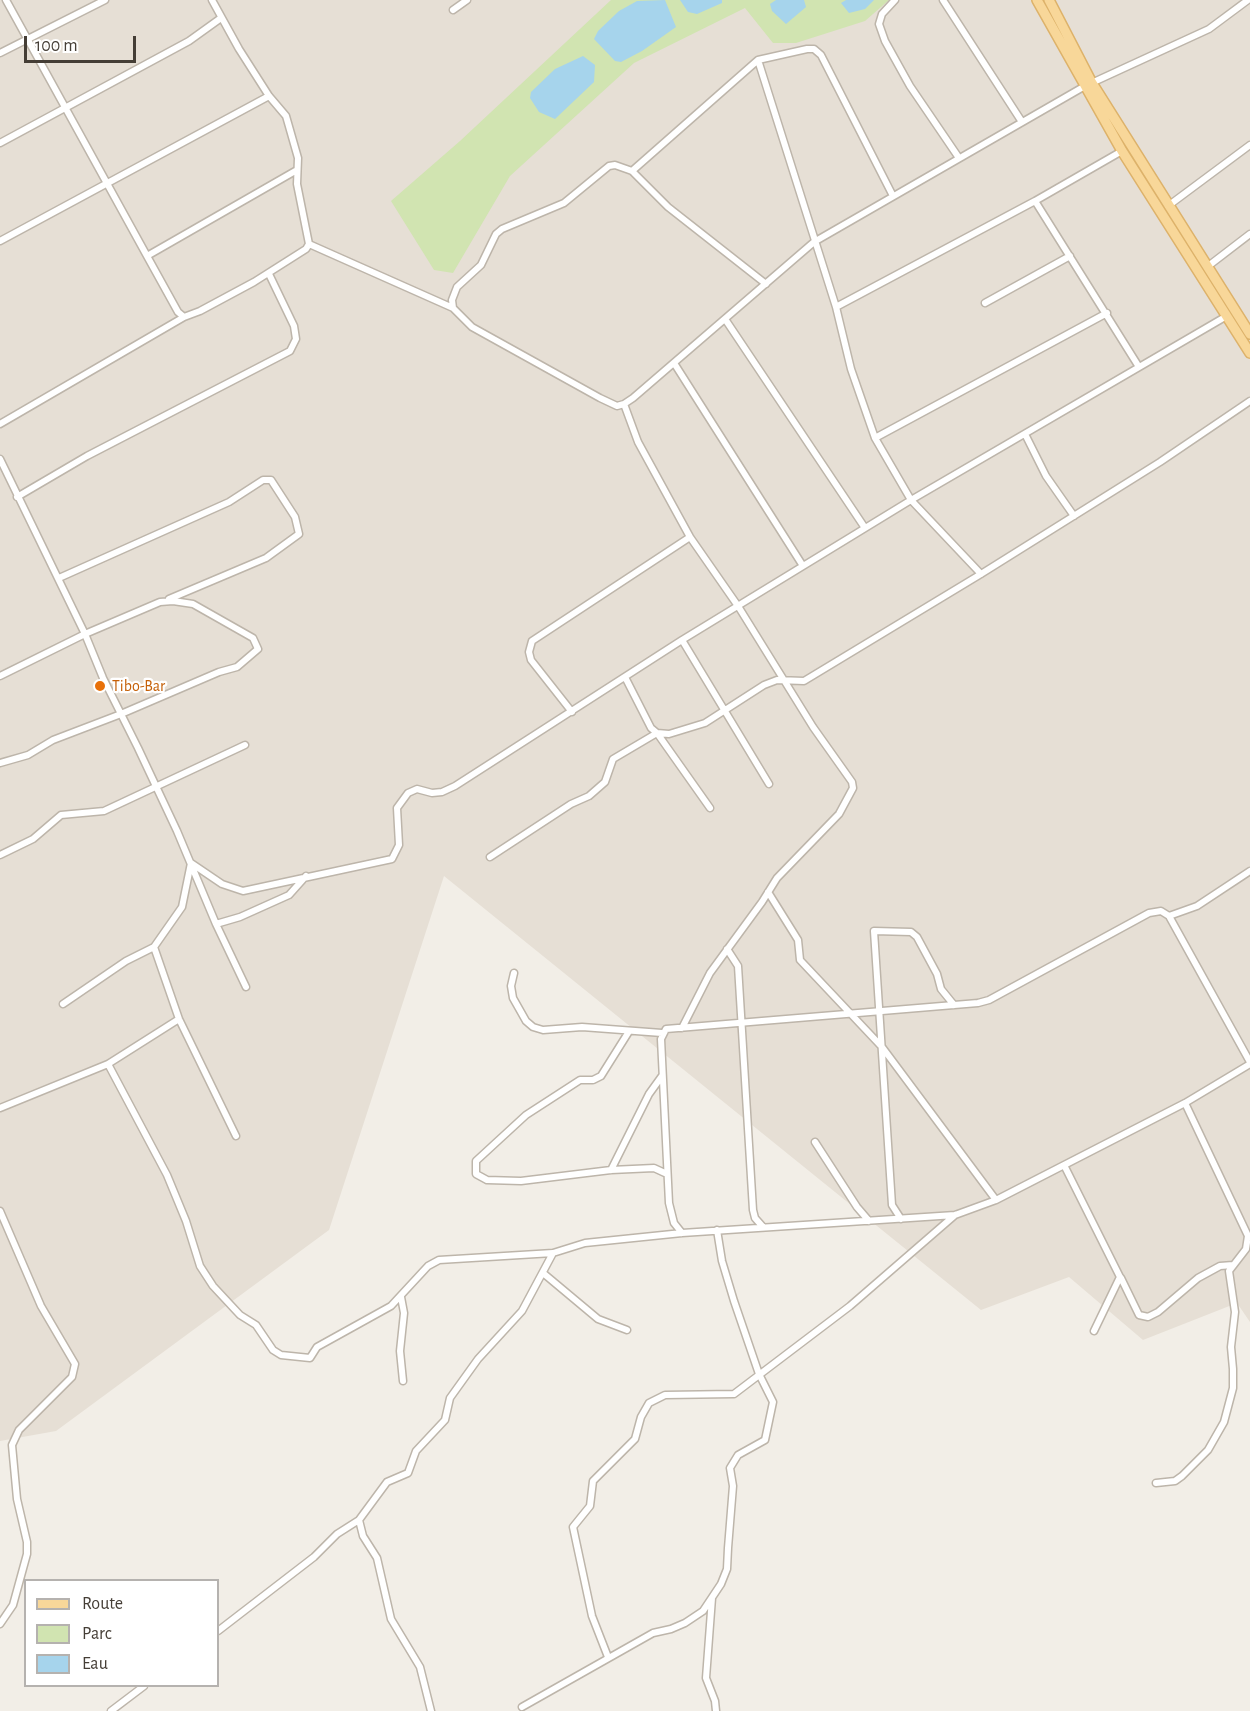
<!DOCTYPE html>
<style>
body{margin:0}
#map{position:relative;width:1250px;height:1711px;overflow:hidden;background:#f2eee7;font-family:"Alegreya Sans",sans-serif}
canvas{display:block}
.legend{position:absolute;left:24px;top:1579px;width:195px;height:108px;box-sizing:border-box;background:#fff;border:2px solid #b5b2af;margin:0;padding:8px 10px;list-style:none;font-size:18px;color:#453e36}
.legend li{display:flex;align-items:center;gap:12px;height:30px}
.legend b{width:30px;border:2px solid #b5b2af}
.scale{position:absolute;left:24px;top:36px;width:112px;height:27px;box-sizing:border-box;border:3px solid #453e36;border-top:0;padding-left:8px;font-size:18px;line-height:21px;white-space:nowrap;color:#453e36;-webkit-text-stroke:4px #fff;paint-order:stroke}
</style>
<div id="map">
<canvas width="1250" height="1711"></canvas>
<ul class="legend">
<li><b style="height:8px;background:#f8d799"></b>Route</li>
<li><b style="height:16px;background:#d1e4b1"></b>Parc</li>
<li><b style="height:16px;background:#a6d4ec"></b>Eau</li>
</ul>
<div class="scale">100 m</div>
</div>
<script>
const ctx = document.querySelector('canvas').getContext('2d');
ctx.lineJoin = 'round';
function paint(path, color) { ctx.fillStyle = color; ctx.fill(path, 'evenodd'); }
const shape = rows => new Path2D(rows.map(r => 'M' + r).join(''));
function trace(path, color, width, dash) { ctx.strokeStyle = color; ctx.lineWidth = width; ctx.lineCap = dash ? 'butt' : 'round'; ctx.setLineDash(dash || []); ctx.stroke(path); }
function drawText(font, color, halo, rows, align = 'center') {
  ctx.font = font + ' "Alegreya Sans",sans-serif'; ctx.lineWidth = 4.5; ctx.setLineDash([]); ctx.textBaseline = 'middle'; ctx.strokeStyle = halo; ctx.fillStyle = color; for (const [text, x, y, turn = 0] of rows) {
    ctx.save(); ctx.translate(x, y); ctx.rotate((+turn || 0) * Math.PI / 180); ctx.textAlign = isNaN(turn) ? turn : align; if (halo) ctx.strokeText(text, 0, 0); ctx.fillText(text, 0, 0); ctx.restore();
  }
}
paint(shape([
 [0,0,1250,0,1250,1322,1237,1303,1143,1340,1069,1277,981,1310,444,876,329,1230,56,1431,0,1441]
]), '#e6dfd5');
paint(shape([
 [611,0,889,0,865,21,796,43,773,43,745,8,634,63,510,176,453,273,434,270,391,201,460,141]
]), '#d1e4b1');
paint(shape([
 [665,0,676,27,642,51,621,62,615,61,594,39,598,31,619,11,637,1],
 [680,0,722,0,722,3,697,14,688,12],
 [776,0,804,0,806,7,786,24,772,11,770,4],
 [846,0,874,0,865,9,849,13,841,3],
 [583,56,595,65,594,82,555,119,539,112,530,98,531,92,555,69]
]), '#a6d4ec');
const minor = shape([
 [6,0,147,256,178,312,184,317,200,311,254,282,306,249,309,244,297,184,298,158,286,116,269,96,239,49,212,0],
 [895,0,882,14,879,24,885,41,910,86,959,158],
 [943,0,1022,122],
 [453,10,467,0],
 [0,53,105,0],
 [758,60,836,307,851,369,875,438,911,500,981,574],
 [0,143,189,41,221,18],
 [632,171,758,60,807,49,814,49,821,55,893,196],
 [1035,201,1139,367],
 [1168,206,1250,145],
 [0,241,269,96],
 [309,244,453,308],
 [147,256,297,170],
 [1207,267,1250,234],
 [766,284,668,207,632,171,615,165,609,166,564,203,502,229,496,234,481,265,457,287,452,300,453,308,472,327,600,398,617,406,624,404,633,398,814,242,1085,86,1209,29,1248,0],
 [985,303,1070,256],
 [836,307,1035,201,1122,151],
 [725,319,865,528],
 [674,363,803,566],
 [624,404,638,442,690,537,738,606,813,727,852,782,853,788,839,814,777,878,762,902,710,973,682,1028],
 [0,424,184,317],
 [1025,434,1046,476,1074,516],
 [875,438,1107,313],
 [0,459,85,634,0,676],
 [17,497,87,456,290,351,296,339,294,326,269,274],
 [59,578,229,502,263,480,271,480,295,517,299,534,266,558,169,599],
 [682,640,769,784],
 [625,677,651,728,657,733,669,734,705,723,764,685,777,680,804,681,981,574,1160,462,1250,401],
 [572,712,531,660,529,652,532,641,690,537],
 [0,763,28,755,53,740,121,714,219,672,237,667,258,649,253,638,193,604,173,601,160,602,85,634,103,678,138,748,177,831,216,924,246,987],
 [0,855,33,839,61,815,104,811,245,745],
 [490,857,571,804,589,796,605,782,613,759,657,733,710,808],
 [768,892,798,940,800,960,882,1047,996,1200],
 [1169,916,1197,906,1250,871],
 [216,924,240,917,289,895,306,876],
 [727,949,738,966,753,1210,755,1218,763,1227],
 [514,973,511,986,513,998,526,1021,533,1027,543,1030,582,1027,662,1033],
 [63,1004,126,961,154,947],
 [628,1033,601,1076,593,1080,580,1080,526,1115,476,1161,476,1174,487,1180,521,1181,611,1170,654,1168,667,1174],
 [108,1064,167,1175,186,1221,200,1266,213,1286,240,1315,256,1325,273,1350,281,1355,310,1358,317,1347,391,1306,428,1266,439,1260,553,1253],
 [1185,1103,1249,1238],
 [0,1108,108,1064,179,1019],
 [236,1136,179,1019,154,947,182,907,191,863,222,884,243,891,392,859,399,845,397,808,408,793,417,789,432,793,442,792,455,786,682,640,911,500,1225,317],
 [815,1142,857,1207,869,1221],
 [1064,1165,1120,1277,1094,1331],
 [611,1170,649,1094,662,1076],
 [0,1211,41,1306,75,1364,72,1377,19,1430,12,1445,17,1499,27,1542,27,1554,13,1605,0,1624],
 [901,1219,892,1205,874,931,911,932,917,937,937,974,941,989,954,1005],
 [682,1233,674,1223,669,1203,661,1039,666,1029,978,1003,989,1000,1149,913,1161,911,1169,916,1250,1062],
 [543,1273,598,1319,627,1330],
 [1121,1278,1139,1315,1148,1317,1158,1312,1198,1278,1220,1266,1233,1265],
 [401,1297,404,1313,400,1351,403,1381],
 [1156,1483,1175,1481,1182,1476,1208,1450,1224,1422,1233,1388,1233,1369,1231,1347,1235,1312,1229,1271,1246,1249,1248,1236],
 [359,1520,363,1536,377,1558,391,1619,420,1667,431,1711],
 [712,1598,706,1678,715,1701,716,1711],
 [218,1631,314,1557,337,1534,359,1520,387,1482,408,1473,416,1451,445,1420,450,1398,478,1359,522,1311,553,1253,585,1243,682,1233,955,1215,996,1200,1185,1103,1250,1064],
 [608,1657,592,1616,573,1527,590,1506,593,1481,635,1439,641,1417,649,1403,665,1395,734,1394,850,1306,955,1215],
 [522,1707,653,1633,671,1629,685,1623,703,1611,721,1584,727,1569,728,1548,733,1486,730,1468,738,1455,765,1440,773,1402,759,1374,734,1301,722,1261,717,1230],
 [111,1711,144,1686]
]);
const primary = shape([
 [1037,0,1122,151,1250,353],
 [1049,0,1092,83,1250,334]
]);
trace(minor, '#bdb5aa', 9);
trace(primary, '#ddb26a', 12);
trace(minor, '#fff', 6);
trace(primary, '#f8d799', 9);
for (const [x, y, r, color] of [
 [100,686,6,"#e8710a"]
]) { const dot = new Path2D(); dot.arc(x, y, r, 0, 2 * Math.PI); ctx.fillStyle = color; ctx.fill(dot); trace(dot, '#fff', 2); }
drawText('16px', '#c56008', '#fff', [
 ["Tibo-Bar",112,686]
], 'left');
</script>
